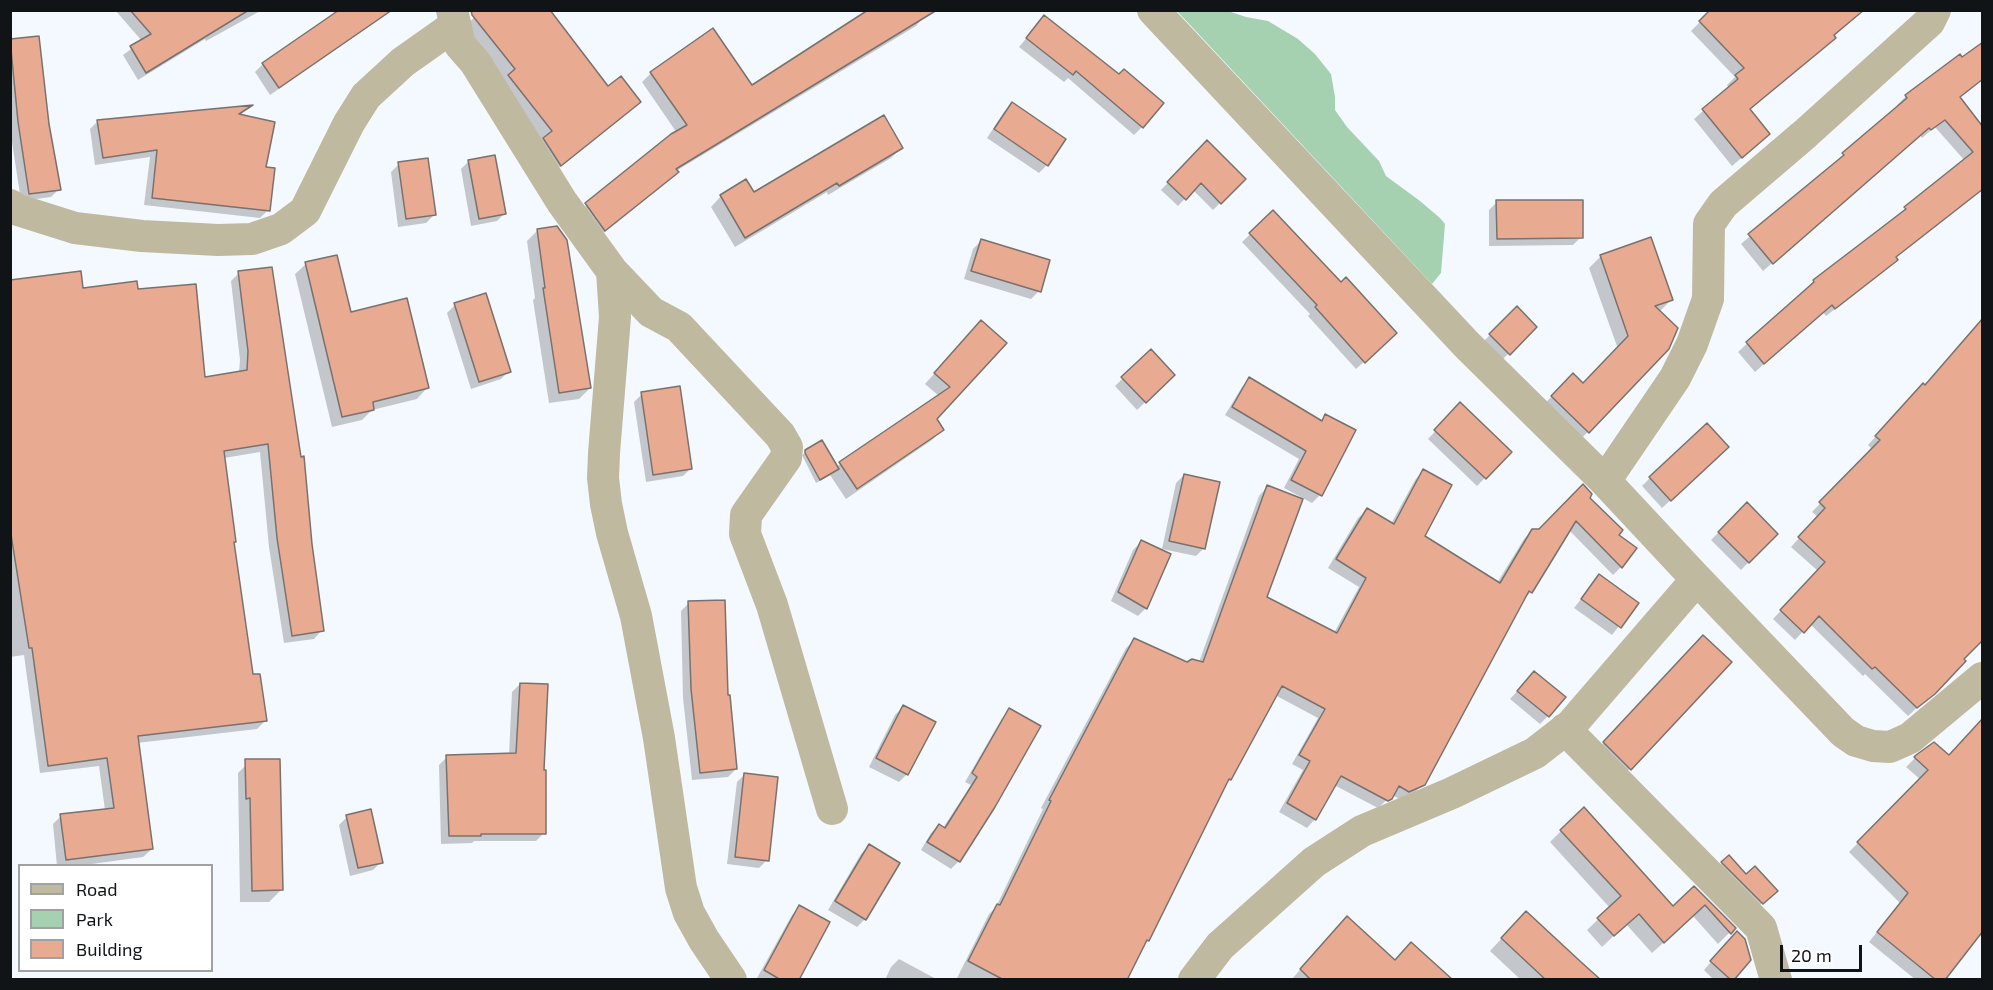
<!DOCTYPE html>
<style>
body{margin:0}
#map{position:relative;width:1993px;height:990px;overflow:hidden;background:#f4f9ff;font-family:"Exo 2",sans-serif}
canvas{display:block}
.frame{position:absolute;inset:0;border:12px solid #111416;pointer-events:none}
.legend{position:absolute;left:18px;top:864px;width:195px;height:108px;box-sizing:border-box;background:#fff;border:2px solid #a0a1a2;margin:0;padding:8px 10px;list-style:none;font-size:18px;color:#111416}
.legend li{display:flex;align-items:center;gap:12px;height:30px}
.legend b{width:30px;border:2px solid #a0a1a2}
.scale{position:absolute;left:1780px;top:945px;width:82px;height:27px;box-sizing:border-box;border:3px solid #111416;border-top:0;padding-left:8px;font-size:18px;line-height:21px;white-space:nowrap;color:#111416;-webkit-text-stroke:4px #fff;paint-order:stroke}
</style>
<div id="map">
<canvas width="1993" height="990"></canvas>
<div class="frame"></div>
<ul class="legend">
<li><b style="height:8px;background:#beb99f"></b>Road</li>
<li><b style="height:16px;background:#a6d1b0"></b>Park</li>
<li><b style="height:16px;background:#e8aa91"></b>Building</li>
</ul>
<div class="scale">20 m</div>
</div>
<script>
const ctx = document.querySelector('canvas').getContext('2d');
ctx.lineJoin = 'round';
function paint(path, color) { ctx.fillStyle = color; ctx.fill(path, 'evenodd'); }
const shape = rows => new Path2D(rows.map(r => 'M' + r).join(''));
function trace(path, color, width, dash) { ctx.strokeStyle = color; ctx.lineWidth = width; ctx.lineCap = dash ? 'butt' : 'round'; ctx.setLineDash(dash || []); ctx.stroke(path); }
paint(shape([
 [1177,11,1228,11,1246,17,1268,21,1298,39,1315,54,1331,74,1335,97,1335,110,1347,127,1379,161,1386,176,1420,201,1440,218,1445,224,1441,273,1432,284]
]), '#a6d1b0');
paint(shape([
 [115,10,262,10,206,41,205,39,138,80,123,55,142,41],
 [338,10,393,10,270,95,255,72,263,64,327,21],
 [482,10,607,88,639,102,549,176,463,28],
 [1712,10,1864,10,1749,110,1759,143,1732,166,1694,119,1729,88,1727,85,1735,77,1691,31],
 [924,17,916,26,676,171,668,181,596,239,577,213,677,133,642,82,651,73,713,30,751,87],
 [1044,17,1142,127,1134,135,1068,78,1064,82,1019,47],
 [10,41,48,125,59,189,51,197,21,201,10,129],
 [1959,56,1959,98,1982,130,1969,200,1895,258,1896,260,1888,268,1826,316,1823,312,1755,372,1738,352,1814,281,1965,161,1935,127,1922,138,1920,135,1763,271,1741,244,1899,107,1897,105,1906,96],
 [1012,104,1047,165,1039,173,987,138,1004,112],
 [249,107,239,116,265,168,268,210,260,218,144,205,150,157,95,165,90,129,98,121],
 [1207,142,1244,179,1213,210,1193,190,1178,206,1161,190],
 [901,148,891,158,828,195,827,192,735,247,711,207,721,196,754,194],
 [469,161,505,213,497,221,471,226,461,169],
 [399,164,434,215,426,223,398,227,391,172],
 [1497,202,1581,237,1573,245,1489,246,1489,210],
 [1273,212,1387,341,1356,369,1308,316,1310,314,1242,242],
 [538,230,590,388,579,399,549,403,533,300,535,298,527,241],
 [981,241,1039,291,1031,299,964,279,973,249],
 [1601,256,1671,300,1659,312,1668,349,1577,443,1540,408,1573,376,1583,385,1618,349,1589,268],
 [306,264,350,314,427,388,417,399,372,410,362,420,332,427,295,274],
 [239,273,310,544,322,630,314,639,284,643,269,547,260,452,224,458,233,543,252,676,266,720,257,729,137,743,152,849,143,857,77,866,57,866,53,824,61,816,105,810,99,766,40,773,24,655,10,657,10,281,82,290,137,291,204,379,239,373,240,360,231,281],
 [455,305,509,371,501,379,471,389,447,313],
 [1517,308,1535,327,1501,361,1482,343],
 [981,322,935,419,942,430,932,440,846,499,830,475,816,483,802,455,806,452,836,467,939,396,925,384],
 [1151,351,1173,375,1137,410,1115,386],
 [1250,379,1320,421,1326,415,1320,495,1312,503,1284,488,1299,459,1225,415,1242,387],
 [1915,393,1934,692,1908,716,1865,674,1863,676,1810,624,1795,640,1773,619,1818,571,1791,547,1818,517,1812,512,1872,449,1868,445],
 [642,394,691,468,683,476,646,482,634,402],
 [1460,405,1510,452,1477,486,1428,439],
 [1720,455,1662,508,1642,486,1650,478],
 [1423,471,1423,536,1497,583,1524,539,1533,530,1539,530,1588,498,1616,535,1621,567,1613,575,1569,530,1531,592,1522,601,1423,784,1414,793,1400,799,1392,795,1378,808,1334,785,1315,819,1307,828,1279,812,1303,770,1292,764,1318,718,1275,695,1230,779,1223,786,1148,940,1143,945,1126,980,956,980,989,914,996,907,1043,809,1041,808,1126,648,1135,640,1187,664,1199,662,1259,496,1267,487,1265,598,1334,633,1359,587,1328,568,1358,518,1367,510,1391,524,1415,480],
 [1184,475,1204,548,1196,556,1162,549,1176,483],
 [1747,504,1776,534,1741,570,1711,540],
 [1141,542,1146,608,1138,616,1111,601,1133,550],
 [1599,576,1637,603,1612,635,1574,608],
 [689,603,727,697,736,769,728,777,692,780,683,698,681,611],
 [1692,648,1730,662,1619,780,1593,754],
 [1534,673,1548,716,1540,724,1510,699],
 [520,684,543,772,544,833,536,841,474,841,472,843,441,844,439,765,447,757,509,755,512,692],
 [903,707,907,774,899,782,869,767,895,715],
 [1010,710,993,807,959,861,951,869,921,850,931,833,939,825,943,828,971,785,965,782,1002,718],
 [1982,719,1982,937,1979,934,1943,980,1916,980,1869,942,1900,903,1849,852,1921,780,1906,767,1917,756,1948,757],
 [250,761,281,890,269,902,240,902,238,773],
 [745,774,767,860,759,868,727,864,737,782],
 [347,817,381,862,373,870,350,876,339,825],
 [1561,831,1673,908,1694,888,1734,928,1718,944,1693,916,1652,953,1626,924,1602,947,1587,930,1610,908,1550,842],
 [869,846,898,863,865,919,857,927,828,910,861,854],
 [1728,857,1746,876,1775,891,1756,909,1716,869],
 [800,907,797,980,757,978,792,915],
 [1514,925,1599,980,1521,980,1490,951],
 [1337,929,1395,961,1430,980,1291,980],
 [1729,941,1732,980,1714,980,1704,970],
 [899,959,938,980,885,980,891,967]
]), '#0003');
const building = shape([
 [130,10,249,10,146,73,130,46,151,34,130,10],
 [339,10,392,10,279,88,262,63,339,10],
 [471,10,550,10,608,86,621,76,641,102,561,166,543,138,552,131,508,75,515,69,472,15,471,10],
 [868,10,937,10,676,169,679,172,605,231,585,203,671,134,687,125,650,72,713,28,752,85,868,10],
 [1710,10,1864,10,1834,35,1836,38,1750,109,1770,134,1742,158,1702,109,1738,79,1735,75,1744,68,1699,21,1710,10],
 [1044,15,1119,74,1124,69,1164,103,1143,128,1076,71,1073,75,1026,38,1044,15],
 [39,36,49,124,61,190,29,194,18,122,10,39,39,36],
 [1983,42,1983,79,1960,97,1983,127,1983,189,1896,257,1898,260,1835,309,1832,305,1764,364,1746,342,1814,282,1813,280,1906,209,1904,207,1973,152,1945,120,1931,130,1929,128,1773,264,1748,234,1844,155,1842,153,1907,98,1905,95,1960,54,1962,57,1983,42],
 [1012,102,1066,139,1048,166,994,129,1012,102],
 [253,105,239,114,275,122,266,167,275,168,270,211,152,198,157,150,103,158,97,120,253,105],
 [884,115,903,148,839,186,837,183,745,238,720,195,746,179,754,192,884,115],
 [1207,140,1246,179,1221,204,1201,183,1186,200,1167,182,1207,140],
 [495,155,506,214,479,219,468,160,495,155],
 [428,158,436,215,406,219,398,162,428,158],
 [1496,200,1583,200,1583,238,1497,239,1496,200],
 [1273,210,1341,282,1346,277,1397,333,1365,363,1315,307,1317,305,1249,233,1273,210],
 [557,226,567,240,591,388,559,393,543,288,545,288,537,229,557,226],
 [1651,237,1673,300,1655,306,1678,328,1669,349,1589,433,1551,396,1573,373,1583,383,1628,336,1600,255,1651,237],
 [981,239,1050,260,1041,292,971,271,981,239],
 [337,255,351,312,407,298,429,388,373,402,374,410,342,417,305,262,337,255],
 [272,267,301,457,304,456,312,544,324,631,292,636,277,538,268,444,224,451,236,542,234,542,253,674,260,674,267,721,138,736,153,849,66,860,60,814,114,808,107,758,48,766,32,648,29,648,10,528,10,280,81,271,83,288,137,281,138,289,196,284,205,377,247,370,248,351,238,271,272,267],
 [486,293,511,372,479,382,454,303,486,293],
 [1517,306,1537,327,1510,355,1489,334,1517,306],
 [1983,318,1983,640,1964,659,1966,661,1935,694,1917,708,1875,667,1872,669,1819,616,1804,633,1780,610,1825,562,1798,537,1825,508,1819,502,1880,440,1875,436,1923,383,1925,385,1983,318],
 [981,320,1007,343,937,419,944,430,857,489,839,462,950,387,934,373,981,320],
 [1151,349,1175,375,1146,403,1121,377,1151,349],
 [1249,377,1322,421,1325,414,1356,430,1322,496,1291,480,1306,451,1232,407,1249,377],
 [680,386,692,469,653,475,641,392,680,386],
 [1460,402,1512,452,1486,479,1434,430,1460,402],
 [1707,423,1729,447,1671,501,1649,477,1707,423],
 [822,440,839,469,820,480,805,453,805,450,822,440],
 [1423,469,1452,485,1425,536,1500,583,1532,529,1539,529,1583,484,1592,494,1590,498,1623,530,1619,535,1637,548,1622,568,1576,521,1532,593,1529,591,1425,785,1409,792,1399,786,1392,799,1388,801,1341,776,1316,820,1287,803,1310,761,1299,755,1325,709,1282,686,1231,780,1229,779,1149,941,1147,940,1127,980,1004,980,968,961,997,904,1000,905,1051,801,1049,800,1134,638,1187,662,1192,659,1203,662,1267,485,1303,499,1267,597,1337,633,1366,578,1336,559,1367,508,1394,524,1423,469],
 [1184,474,1220,482,1205,549,1169,541,1184,474],
 [1747,502,1778,534,1749,563,1718,532,1747,502],
 [1141,540,1171,554,1147,609,1118,592,1141,540],
 [1599,574,1639,603,1621,628,1581,599,1599,574],
 [725,600,728,695,730,695,737,769,700,773,691,689,688,601,725,600],
 [1703,635,1732,662,1631,770,1603,742,1703,635],
 [1534,671,1566,697,1549,717,1517,691,1534,671],
 [520,683,548,684,544,770,546,770,546,834,481,834,481,836,449,836,446,755,516,753,520,683],
 [903,705,936,722,908,775,876,758,903,705],
 [1009,708,1041,726,995,807,960,862,927,842,939,824,945,828,977,777,972,773,1009,708],
 [1983,718,1983,931,1945,980,1936,980,1877,932,1908,893,1857,842,1928,770,1914,757,1916,755,1934,742,1949,755,1983,718],
 [245,759,280,759,283,890,252,891,250,798,246,799,245,759],
 [744,773,778,777,769,861,735,857,744,773],
 [1584,807,1673,906,1694,886,1736,928,1731,934,1705,905,1664,943,1639,914,1614,936,1597,918,1621,896,1560,830,1584,807],
 [371,809,383,863,358,868,346,815,371,809],
 [869,844,900,863,866,920,835,901,869,844],
 [1729,855,1746,874,1755,866,1778,891,1763,904,1721,862,1729,855],
 [799,905,830,922,799,980,781,980,764,970,799,905],
 [1526,911,1581,962,1601,980,1546,980,1501,938,1526,911],
 [1347,916,1395,960,1411,942,1453,980,1311,980,1300,969,1347,916],
 [1737,931,1745,939,1751,960,1734,980,1731,980,1710,961,1737,931]
]);
paint(building, '#e8aa91');
trace(building, '#79716d', 1.5);
trace(shape([
 [452,10,460,45,475,62,562,202,612,271,615,317,604,453,603,478,606,504,612,533,636,616,659,738,681,888,689,913,704,940,731,980],
 [1153,10,1467,345,1605,481,1690,572,1843,732,1856,741,1873,746,1890,747,1910,738,1982,678],
 [10,205,18,210,75,228,142,236,218,240,252,239,281,229,305,211,349,123,366,96,403,62,454,26],
 [612,271,651,312,679,327,780,435,787,447,786,458,746,515,745,534,772,605,832,809],
 [1605,481,1675,378,1692,344,1708,299,1709,224,1723,204,1805,134,1929,22,1935,10],
 [1565,729,1761,928,1776,980],
 [1194,980,1220,946,1314,862,1362,831,1452,793,1535,753,1571,725,1697,579]
]), '#beb99f', 32);
</script>
